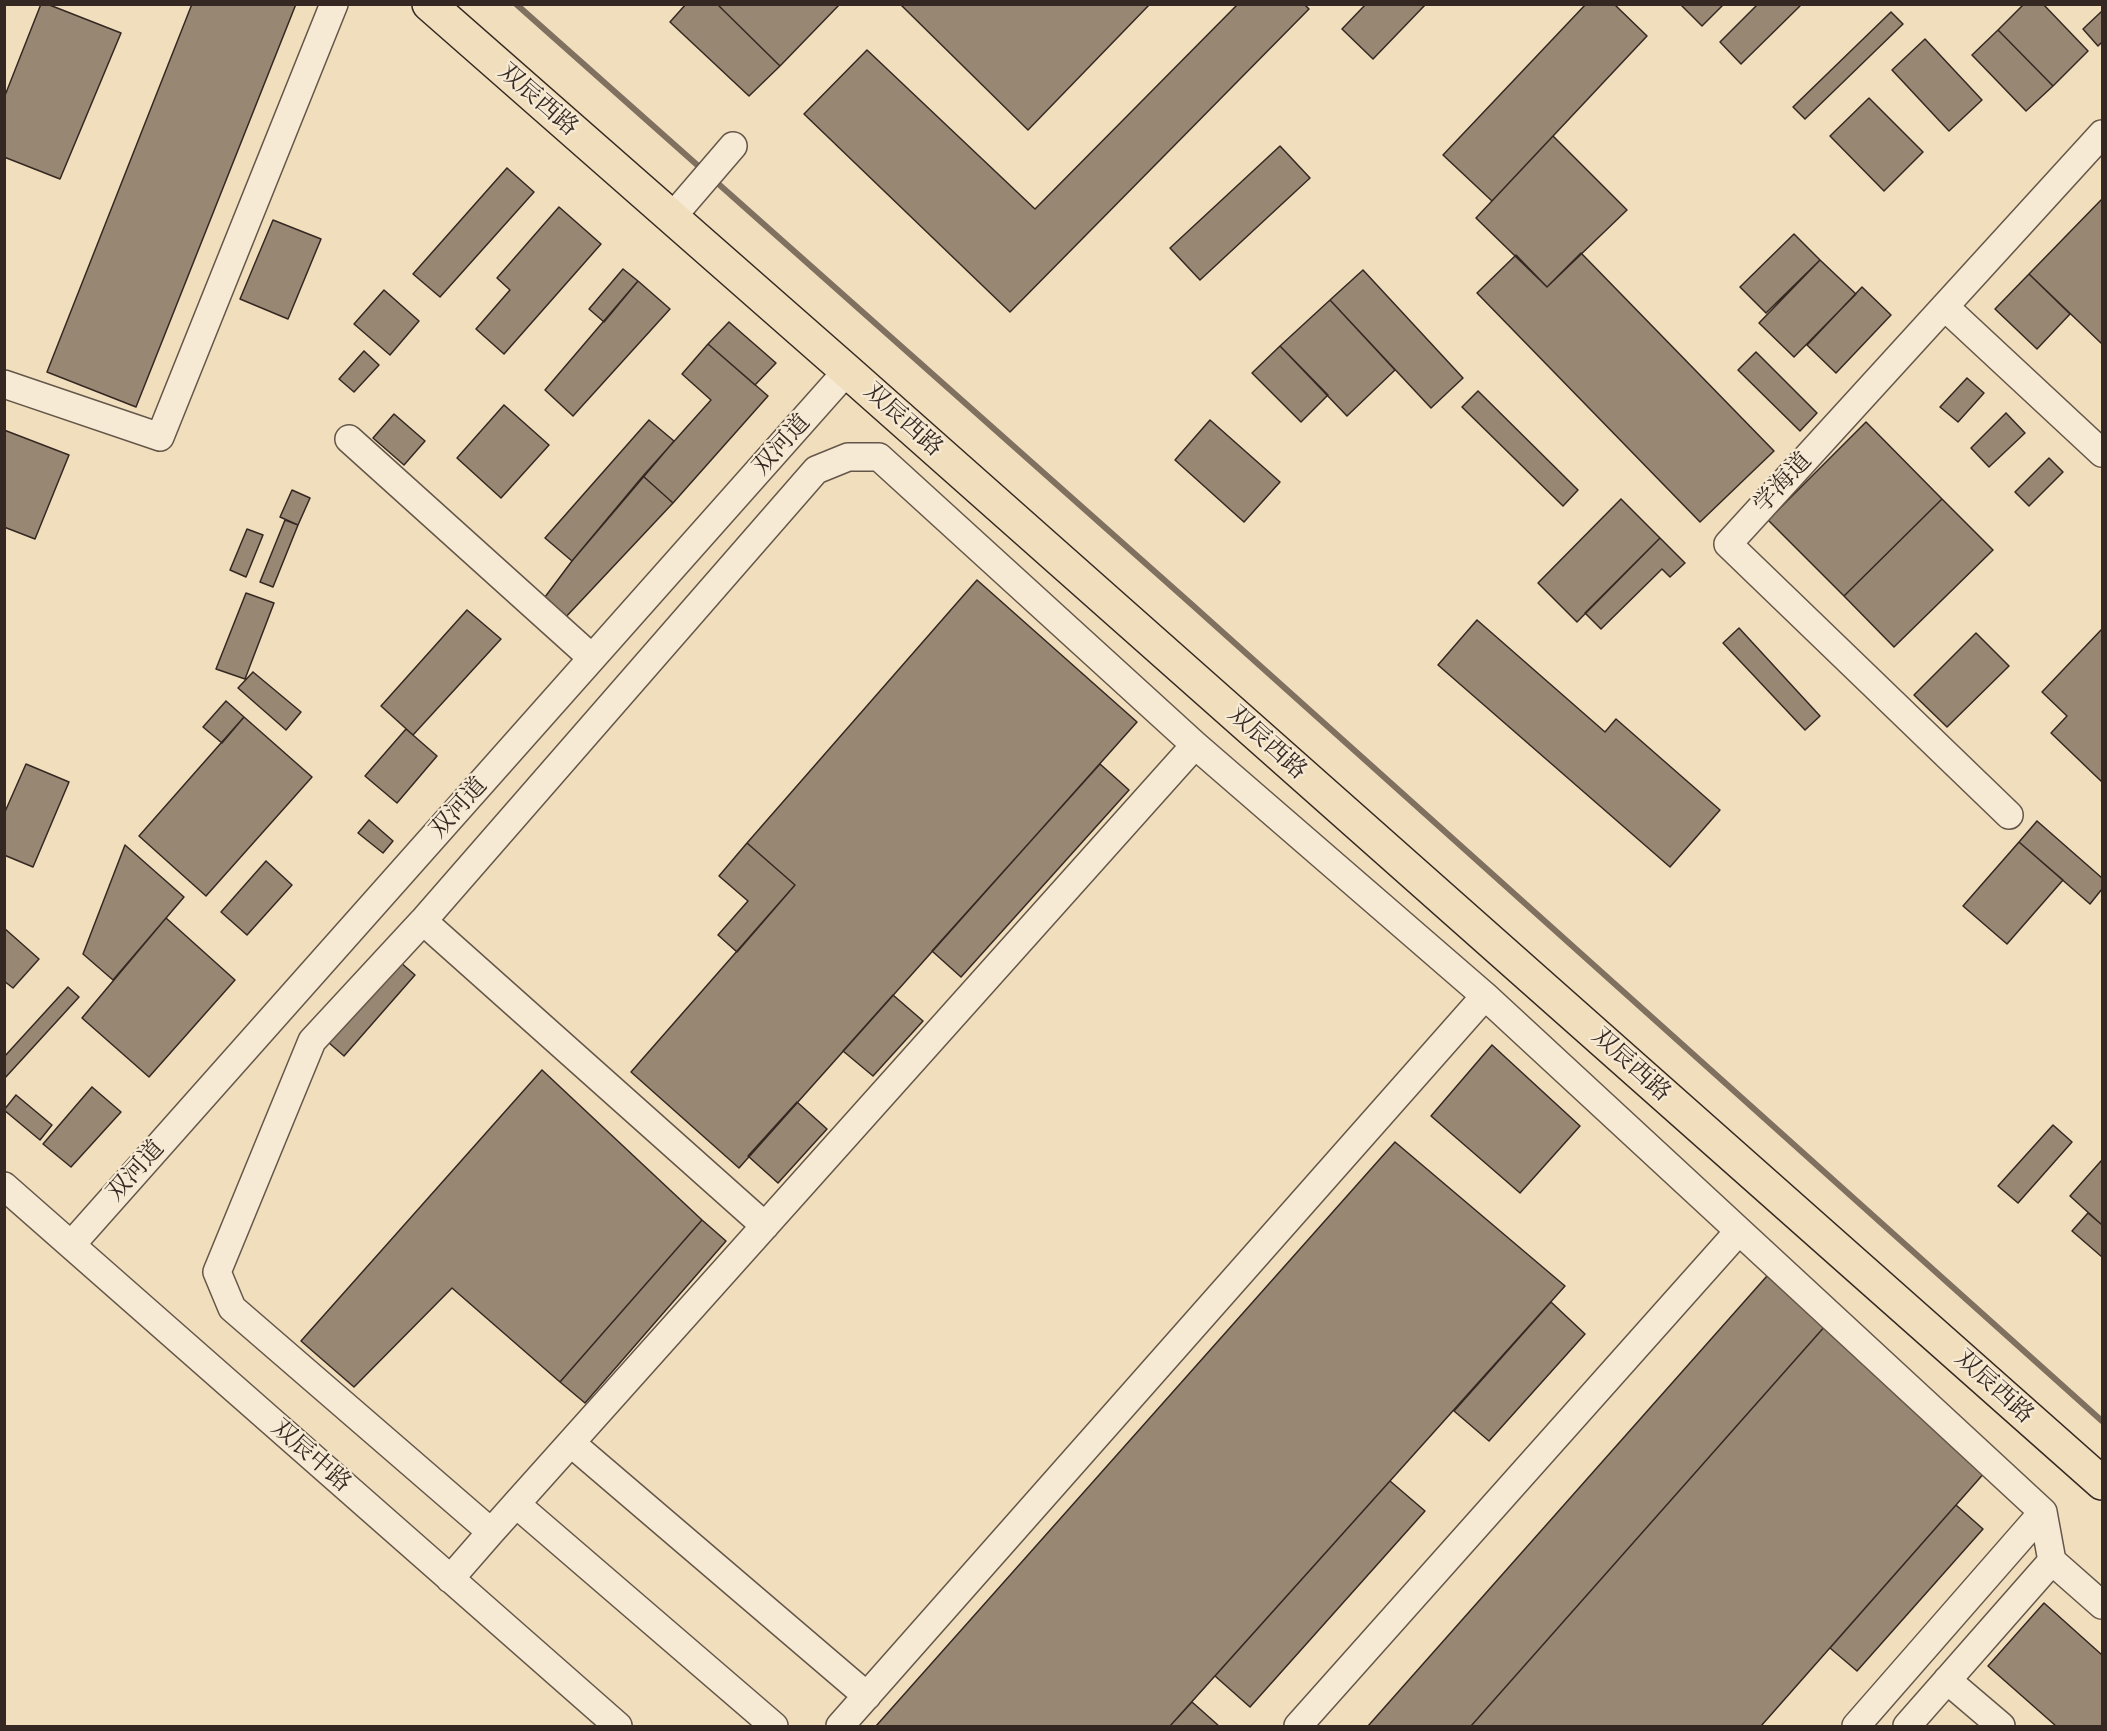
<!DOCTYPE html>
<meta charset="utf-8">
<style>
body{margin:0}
#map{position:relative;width:2107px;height:1731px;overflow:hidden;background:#f1debd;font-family:"EB Garamond",serif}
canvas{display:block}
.frame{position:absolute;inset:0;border:6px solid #352822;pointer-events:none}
</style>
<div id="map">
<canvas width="2107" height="1731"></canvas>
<div class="frame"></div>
</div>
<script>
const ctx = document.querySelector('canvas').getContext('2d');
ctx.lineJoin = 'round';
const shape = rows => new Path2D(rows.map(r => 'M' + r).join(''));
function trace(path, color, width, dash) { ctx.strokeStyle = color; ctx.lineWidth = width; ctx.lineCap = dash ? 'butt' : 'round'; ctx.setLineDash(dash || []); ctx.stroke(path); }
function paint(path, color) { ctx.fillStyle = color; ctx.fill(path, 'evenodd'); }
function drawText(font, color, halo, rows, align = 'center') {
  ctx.font = font + ' "EB Garamond","Noto Serif SC",serif'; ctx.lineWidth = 4.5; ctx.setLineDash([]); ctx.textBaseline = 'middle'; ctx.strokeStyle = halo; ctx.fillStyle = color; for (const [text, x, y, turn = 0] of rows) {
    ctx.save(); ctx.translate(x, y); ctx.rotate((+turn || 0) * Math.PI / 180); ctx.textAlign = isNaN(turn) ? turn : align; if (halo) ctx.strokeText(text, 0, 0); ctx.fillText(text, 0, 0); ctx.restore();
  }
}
trace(shape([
 [516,4,704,171],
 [714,180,1189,602,2102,1421]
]), '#7f705f', 6);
const building = shape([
 [41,4,47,4,121,33,60,179,4,157,4,98,41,4],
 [192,4,296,4,136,407,47,372,192,4],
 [686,4,717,4,780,66,749,96,670,22,686,4],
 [717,4,840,4,780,66,717,4],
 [900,4,1150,4,1028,130,900,4],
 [1238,4,1304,4,1309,9,1010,312,804,114,867,50,1035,209,1238,4],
 [1366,4,1426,4,1373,59,1342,29,1366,4],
 [1586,4,1614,4,1647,36,1492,201,1443,155,1586,4],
 [1680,4,1724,4,1702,26,1680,4],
 [1758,4,1802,4,1741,64,1720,42,1758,4],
 [2024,4,2043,4,2088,51,2053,86,1998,30,2024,4],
 [2102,11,2102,42,2098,46,2083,29,2102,11],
 [1891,12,1903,24,1805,119,1793,107,1891,12],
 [1998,30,2053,86,2026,111,1972,55,1998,30],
 [1925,39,1982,100,1949,131,1892,70,1925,39],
 [1869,98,1923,152,1884,191,1830,136,1869,98],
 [1553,136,1627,210,1547,287,1476,218,1553,136],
 [1280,146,1310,178,1200,280,1170,248,1280,146],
 [507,168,534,192,440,297,413,274,507,168],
 [2102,199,2102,344,2029,274,2102,199],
 [559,207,601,244,504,354,476,329,510,290,497,278,559,207],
 [273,220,321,239,288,319,240,299,273,220],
 [1794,234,1820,260,1766,313,1740,287,1794,234],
 [1581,253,1774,451,1700,522,1477,293,1516,255,1547,287,1581,253],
 [1820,260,1856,294,1794,357,1759,323,1820,260],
 [623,269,638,281,604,322,589,309,623,269],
 [1363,270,1463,378,1431,408,1330,300,1363,270],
 [2029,274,2070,314,2037,349,1995,309,2029,274],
 [638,281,670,309,573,416,545,390,638,281],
 [1862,287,1891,315,1836,373,1807,345,1862,287],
 [384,290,419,321,390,355,354,324,384,290],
 [1330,300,1395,370,1347,416,1280,346,1330,300],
 [729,322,776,363,755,385,708,344,729,322],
 [708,344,768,396,673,503,643,476,711,400,682,374,708,344],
 [1280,346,1328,395,1301,422,1252,373,1280,346],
 [364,351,379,365,354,392,339,379,364,351],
 [1756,352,1817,413,1800,431,1738,370,1756,352],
 [1967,378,1984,393,1958,422,1940,407,1967,378],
 [1478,391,1578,490,1563,506,1462,407,1478,391],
 [504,405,549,445,501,498,457,458,504,405],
 [2006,413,2025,433,1989,467,1971,448,2006,413],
 [394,414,425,441,404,465,373,438,394,414],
 [649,420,674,441,572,561,545,538,649,420],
 [1210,420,1280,482,1244,522,1175,460,1210,420],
 [1866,422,1942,499,1844,596,1768,520,1866,422],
 [4,430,69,455,35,539,4,527,4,430],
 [2049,458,2063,472,2029,506,2015,492,2049,458],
 [643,476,673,503,563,620,542,601,572,561,643,476],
 [292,490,310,498,298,525,280,517,292,490],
 [1621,499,1660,538,1577,622,1538,583,1621,499],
 [1942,499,1993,550,1894,647,1844,596,1942,499],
 [285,520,298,525,273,587,260,582,285,520],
 [247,529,263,535,246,577,230,570,247,529],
 [1660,538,1685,563,1670,577,1662,569,1601,629,1585,613,1660,538],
 [977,580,1137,722,739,1168,631,1072,795,885,747,843,977,580],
 [246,593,274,603,245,679,216,669,246,593],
 [467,610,501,639,413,735,381,706,467,610],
 [1477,620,1605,732,1616,719,1720,810,1670,867,1438,665,1477,620],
 [1739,628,1820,716,1805,730,1723,643,1739,628],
 [2102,629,2102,782,2051,733,2067,716,2042,692,2102,629],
 [1976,633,2009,666,1947,727,1914,695,1976,633],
 [253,672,301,712,286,730,238,688,253,672],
 [226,701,244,717,222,743,203,727,226,701],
 [244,717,312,777,206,896,139,836,244,717],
 [406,729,437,756,397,803,365,776,406,729],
 [26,764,69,782,33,867,4,855,4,814,26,764],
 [1100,764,1129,790,961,977,932,951,1100,764],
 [369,820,393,841,383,853,358,833,369,820],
 [2037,821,2102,878,2102,889,2090,904,2019,842,2037,821],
 [2019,842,2063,880,2007,944,1963,906,2019,842],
 [747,843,795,885,737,952,718,935,748,901,719,876,747,843],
 [125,845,184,897,113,980,83,954,125,845],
 [266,861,292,885,247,935,221,912,266,861],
 [166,918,235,980,149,1077,82,1018,166,918],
 [4,928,39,959,13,988,4,981,4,928],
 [400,962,415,975,344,1056,328,1042,400,962],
 [68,987,79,997,4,1079,4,1057,68,987],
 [893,995,923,1021,873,1076,843,1051,893,995],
 [1492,1045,1580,1126,1520,1193,1431,1116,1492,1045],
 [542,1070,702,1220,560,1382,452,1288,354,1387,301,1341,542,1070],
 [92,1087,121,1112,71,1167,43,1144,92,1087],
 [16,1095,52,1125,40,1140,4,1110,16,1095],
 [797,1102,827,1129,778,1183,748,1156,797,1102],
 [2053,1125,2072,1142,2018,1203,1998,1186,2053,1125],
 [1395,1142,1565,1286,1170,1726,876,1726,1395,1142],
 [2101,1161,2102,1162,2102,1225,2070,1196,2101,1161],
 [2088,1213,2102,1225,2102,1257,2072,1231,2088,1213],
 [702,1220,726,1241,585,1403,560,1382,702,1220],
 [1767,1276,1826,1325,1471,1726,1368,1726,1767,1276],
 [1551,1302,1585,1334,1489,1441,1454,1411,1551,1302],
 [1826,1325,1986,1471,1761,1726,1471,1726,1826,1325],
 [1390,1481,1425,1511,1250,1707,1215,1676,1390,1481],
 [1956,1505,1983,1529,1857,1671,1830,1648,1956,1505],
 [2044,1603,2102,1655,2102,1726,2056,1726,1988,1666,2044,1603],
 [1192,1702,1219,1726,1170,1726,1192,1702]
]);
paint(building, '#978773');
trace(building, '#352822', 1.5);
const minor = shape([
 [672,217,733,146],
 [1945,307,2102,453],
 [4,384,160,437,334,4],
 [349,439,592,658],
 [1195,745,1485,996,2043,1512,1856,1726],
 [2009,815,1728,544,2102,134],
 [423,921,765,1226],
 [4,1186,618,1726],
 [71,1245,847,371],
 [571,1443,867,1696],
 [516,1504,774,1726],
 [2052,1561,2102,1605],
 [450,1579,491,1532,516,1504,1195,745,879,457,848,457,816,470,423,921,312,1041,217,1272,232,1308,491,1532],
 [1947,1680,2001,1726],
 [840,1726,1485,996],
 [1298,1726,1739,1231],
 [1907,1726,2052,1561,2043,1512]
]);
const major = shape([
 [429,4,847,371,2102,1483]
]);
trace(minor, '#645649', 30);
trace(major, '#352822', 36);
trace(minor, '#f6ead4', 27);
trace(major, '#f1debd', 33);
drawText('24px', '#352822', '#f6ead4', [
 ["双辰西路",538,100,41],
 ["双辰西路",903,420,42],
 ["双河道",782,445,-48],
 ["学海道",1783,483,-47],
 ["双辰西路",1267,743,42],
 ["双河道",459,808,-48],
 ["双辰西路",1631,1065,42],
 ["双河道",136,1171,-48],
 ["双辰西路",1994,1387,42],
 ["双辰中路",311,1456,41]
]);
</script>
